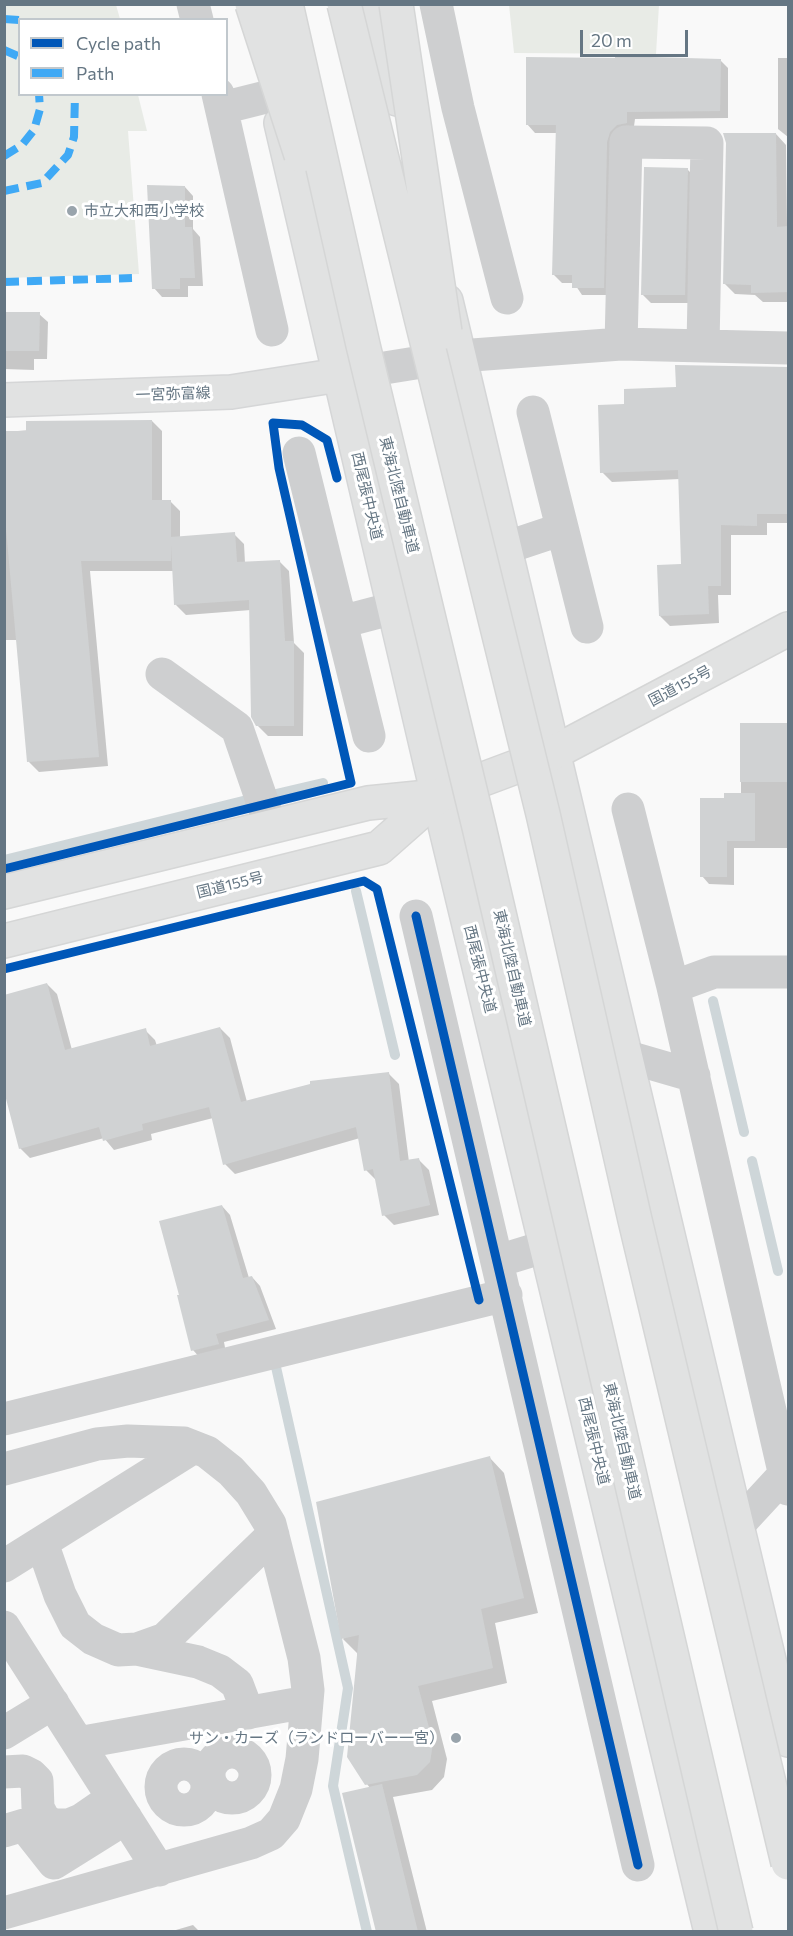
<!DOCTYPE html>
<meta charset="utf-8">
<style>
body{margin:0}
#map{position:relative;width:793px;height:1936px;overflow:hidden;background:#f9f9f9;font-family:Commissioner,sans-serif}
canvas{display:block}
.frame{position:absolute;inset:0;border:6px solid #657683;pointer-events:none}
.legend{position:absolute;left:18px;top:18px;width:210px;height:78px;box-sizing:border-box;background:#fff;border:2px solid #c1c8cd;margin:0;padding:8px 10px;list-style:none;font-size:18px;color:#657683}
.legend li{display:flex;align-items:center;gap:12px;height:30px}
.legend b{width:30px;border:2px solid #c1c8cd}
.scale{position:absolute;left:580px;top:30px;width:108px;height:27px;box-sizing:border-box;border:3px solid #657683;border-top:0;padding-left:8px;font-size:18px;line-height:21px;white-space:nowrap;color:#657683;-webkit-text-stroke:4px #fff;paint-order:stroke}
</style>
<div id="map">
<canvas width="793" height="1936"></canvas>
<div class="frame"></div>
<ul class="legend">
<li><b style="height:8px;background:#0057b8"></b>Cycle path</li>
<li><b style="height:8px;background:#3fa9f5"></b>Path</li>
</ul>
<div class="scale">20 m</div>
</div>
<script>
const ctx = document.querySelector('canvas').getContext('2d');
ctx.lineJoin = 'round';
function paint(path, color) { ctx.fillStyle = color; ctx.fill(path, 'evenodd'); }
const shape = rows => new Path2D(rows.map(r => 'M' + r).join(''));
function trace(path, color, width, dash) { ctx.strokeStyle = color; ctx.lineWidth = width; ctx.lineCap = dash ? 'butt' : 'round'; ctx.setLineDash(dash || []); ctx.stroke(path); }
function drawText(font, color, halo, rows, align = 'center') {
  ctx.font = font + ' Commissioner,"Noto Sans JP",sans-serif'; ctx.lineWidth = 6; ctx.setLineDash([]); ctx.textBaseline = 'middle'; ctx.strokeStyle = halo; ctx.fillStyle = color; for (const [text, x, y, turn = 0] of rows) {
    ctx.save(); ctx.translate(x, y); ctx.rotate((+turn || 0) * Math.PI / 180); ctx.textAlign = isNaN(turn) ? turn : align; if (halo) ctx.strokeText(text, 0, 0); ctx.fillText(text, 0, 0); ctx.restore();
  }
}
paint(shape([
 [4,5,116,5,120,19,20,20,20,94,138,95,147,131,128,131,139,274,5,278],
 [509,5,659,5,656,54,514,53]
]), '#e8ebe6');
paint(shape([
 [778,58,788,58,788,137,778,129],
 [720,60,728,68,728,118,635,119,611,295,582,295,574,283,562,283,554,275,557,133,535,133,527,124],
 [776,134,786,145,788,302,763,302,755,295,735,294,724,283],
 [687,169,696,178,693,303,651,303,642,294],
 [185,187,193,196,193,229,200,237,203,286,188,286,188,297,162,297,154,288],
 [4,313,39,314,48,322,47,359,34,359,34,370,4,369],
 [788,368,788,523,767,523,767,535,731,535,731,595,718,595,719,623,670,626,660,616,683,566,680,479,612,482,602,472,626,406,677,388],
 [152,421,162,431,162,501,170,501,180,511,180,538,234,534,244,544,245,563,279,561,289,571,294,643,304,653,303,736,268,736,257,725,251,610,186,615,176,605,174,571,90,571,108,766,39,772,29,762,18,640,4,640,4,432],
 [741,725,788,725,788,848,734,848,734,885,709,884,702,876,725,799,741,795],
 [47,984,57,994,72,1050,145,1030,155,1040,157,1046,220,1028,230,1038,247,1102,389,1074,399,1084,409,1162,419,1160,429,1170,439,1215,394,1225,384,1215,377,1181,366,1170,360,1138,235,1174,225,1164,213,1118,151,1134,152,1140,114,1150,104,1138,30,1158,20,1148],
 [222,1206,230,1215,249,1278,252,1277,260,1286,276,1329,224,1342,226,1353,201,1359,193,1350],
 [490,1458,504,1473,538,1613,495,1623,507,1683,432,1701,447,1759,444,1777,432,1790,393,1797,427,1932,378,1932,370,1788,367,1784,357,1653,343,1639],
 [193,1925,200,1932,169,1932]
]), '#0003');
trace(shape([
 [276,794,323,783],
 [4,860,247,800],
 [356,891,395,1055],
 [713,1001,744,1132],
 [752,1161,778,1271],
 [276,1367,348,1688,333,1786,367,1932]
]), '#ced6d9', 10);
paint(shape([
 [615,56,721,59,720,111,627,112,627,123,617,125,610,132,607,142,604,288,572,288,572,275,552,275,556,125,526,125,526,57,615,58],
 [723,133,776,133,777,227,789,226,789,292,751,293,751,285,723,284,726,143],
 [644,167,688,168,685,295,641,295],
 [147,185,185,186,185,227,192,227,195,278,180,278,180,289,152,289],
 [4,312,40,312,39,351,4,351],
 [675,365,789,367,789,514,757,514,757,526,721,525,721,586,708,586,709,614,659,616,657,565,681,564,678,470,600,473,598,405,624,404,624,389,676,387],
 [152,420,152,500,171,500,171,537,235,532,237,562,280,560,285,641,294,641,294,726,256,726,251,717,249,600,174,605,171,544,171,561,81,561,99,757,27,762,4,506,4,431,26,431,26,421],
 [740,723,789,723,789,782,740,782],
 [724,793,755,793,755,841,727,841,727,877,700,877,700,798,724,798],
 [47,983,65,1050,146,1028,150,1046,220,1027,241,1102,310,1084,310,1081,389,1072,400,1161,419,1158,430,1205,382,1216,373,1169,364,1171,356,1127,223,1165,209,1107,142,1124,143,1130,103,1141,99,1127,19,1149,4,1091,4,995],
 [222,1205,243,1278,252,1276,269,1320,216,1334,219,1344,191,1351,177,1295,179,1295,159,1221],
 [490,1456,524,1598,481,1609,493,1668,418,1686,433,1743,430,1762,417,1775,365,1785,347,1757,359,1635,341,1639,316,1502],
 [382,1784,418,1932,376,1932,342,1793]
]), '#d0d2d3');
const major = shape([
 [375,4,397,99],
 [281,123,438,796,711,1932],
 [446,301,788,1740],
 [4,400,231,392,339,375]
]);
const highway = shape([
 [4,892,368,803,438,796,553,753,788,629],
 [4,941,379,848,438,796]
]);
trace(major, '#d5d6d7', 36);
trace(highway, '#d5d6d6', 36);
trace(shape([
 [193,4,197,20],
 [436,4,458,108,507,298],
 [218,94,272,330],
 [222,108,274,95],
 [621,344,626,142,707,143,703,346],
 [341,375,459,356,621,344,788,348],
 [533,412,587,627],
 [299,453,369,736],
 [505,548,562,529],
 [341,622,394,608],
 [162,674,237,728,271,827],
 [628,809,673,987,788,1489],
 [416,916,638,1865],
 [673,987,714,972,788,972],
 [625,1056,694,1076],
 [498,1261,547,1246],
 [4,1419,506,1295],
 [4,1469,97,1444,128,1441,184,1443,207,1452,231,1471,251,1493,270,1524,304,1658,308,1690,302,1759,296,1789,284,1819,271,1834,251,1843,4,1913],
 [737,1526,785,1474],
 [42,1543,60,1595,75,1625,93,1639,118,1650,137,1649,165,1639,273,1535],
 [4,1566,194,1447],
 [4,1627,159,1870],
 [137,1649,198,1662,220,1671,237,1684,248,1713],
 [4,1733,53,1703],
 [78,1743,307,1702],
 '209 1775a23 23 0 1 1 46 0a23 23 0 1 1-46 0Z',
 '161 1787a23 23 0 1 1 46 0a23 23 0 1 1-46 0Z',
 [4,1772,23,1771,31,1775,37,1781,38,1808,45,1821,55,1825,69,1825,81,1820,113,1798],
 [4,1831,24,1825,54,1863,126,1818]
]), '#cecfd0', 33);
trace(major, '#e1e2e2', 33);
trace(highway, '#e1e2e2', 33);
const highwayBridge = shape([
 [252,4,301,155],
 [286,4,363,345,479,827,736,1932],
 [344,4,543,814,635,1220,788,1863],
 [396,4,445,332]
]);
trace(highwayBridge, '#d5d6d6', 36, []);
trace(highwayBridge, '#e1e2e2', 33);
trace(shape([
 [4,19,20,20],
 [4,50,20,57],
 [4,156,22,145,34,130,40,109,39,94],
 [4,191,42,183,68,155,74,137,75,94],
 [4,282,132,278]
]), '#3fa9f5', 8, [15, 8]);
trace(shape([
 [4,869,351,783,279,468,273,423,302,425,327,440,337,478],
 [416,916,638,1865],
 [4,969,364,881,377,889,479,1300]
]), '#0057b8', 9);
for (const [x, y, r, color] of [
 [72,211,6,"#99a4ac"],
 [456,1738,6,"#99a4ac"]
]) { const dot = new Path2D(); dot.arc(x, y, r, 0, 2 * Math.PI); ctx.fillStyle = color; ctx.fill(dot); trace(dot, '#fff', 2); }
drawText('15px', '#657683', '#fff', [
 ["市立大和西小学校",84,211],
 ["サン・カーズ（ランドローバー一宮）",444,1738,"right"]
], 'left');
drawText('15px', '#657683', '#fff', [
 ["一宮弥富線",173,394,-2],
 ["東海北陸自動車道",399,495,76],
 ["西尾張中央道",367,496,77],
 ["国道155号",680,686,-28],
 ["国道155号",230,885,-14],
 ["東海北陸自動車道",512,968,77],
 ["西尾張中央道",480,969,76],
 ["西尾張中央道",594,1441,77],
 ["東海北陸自動車道",622,1441,77]
]);
</script>
